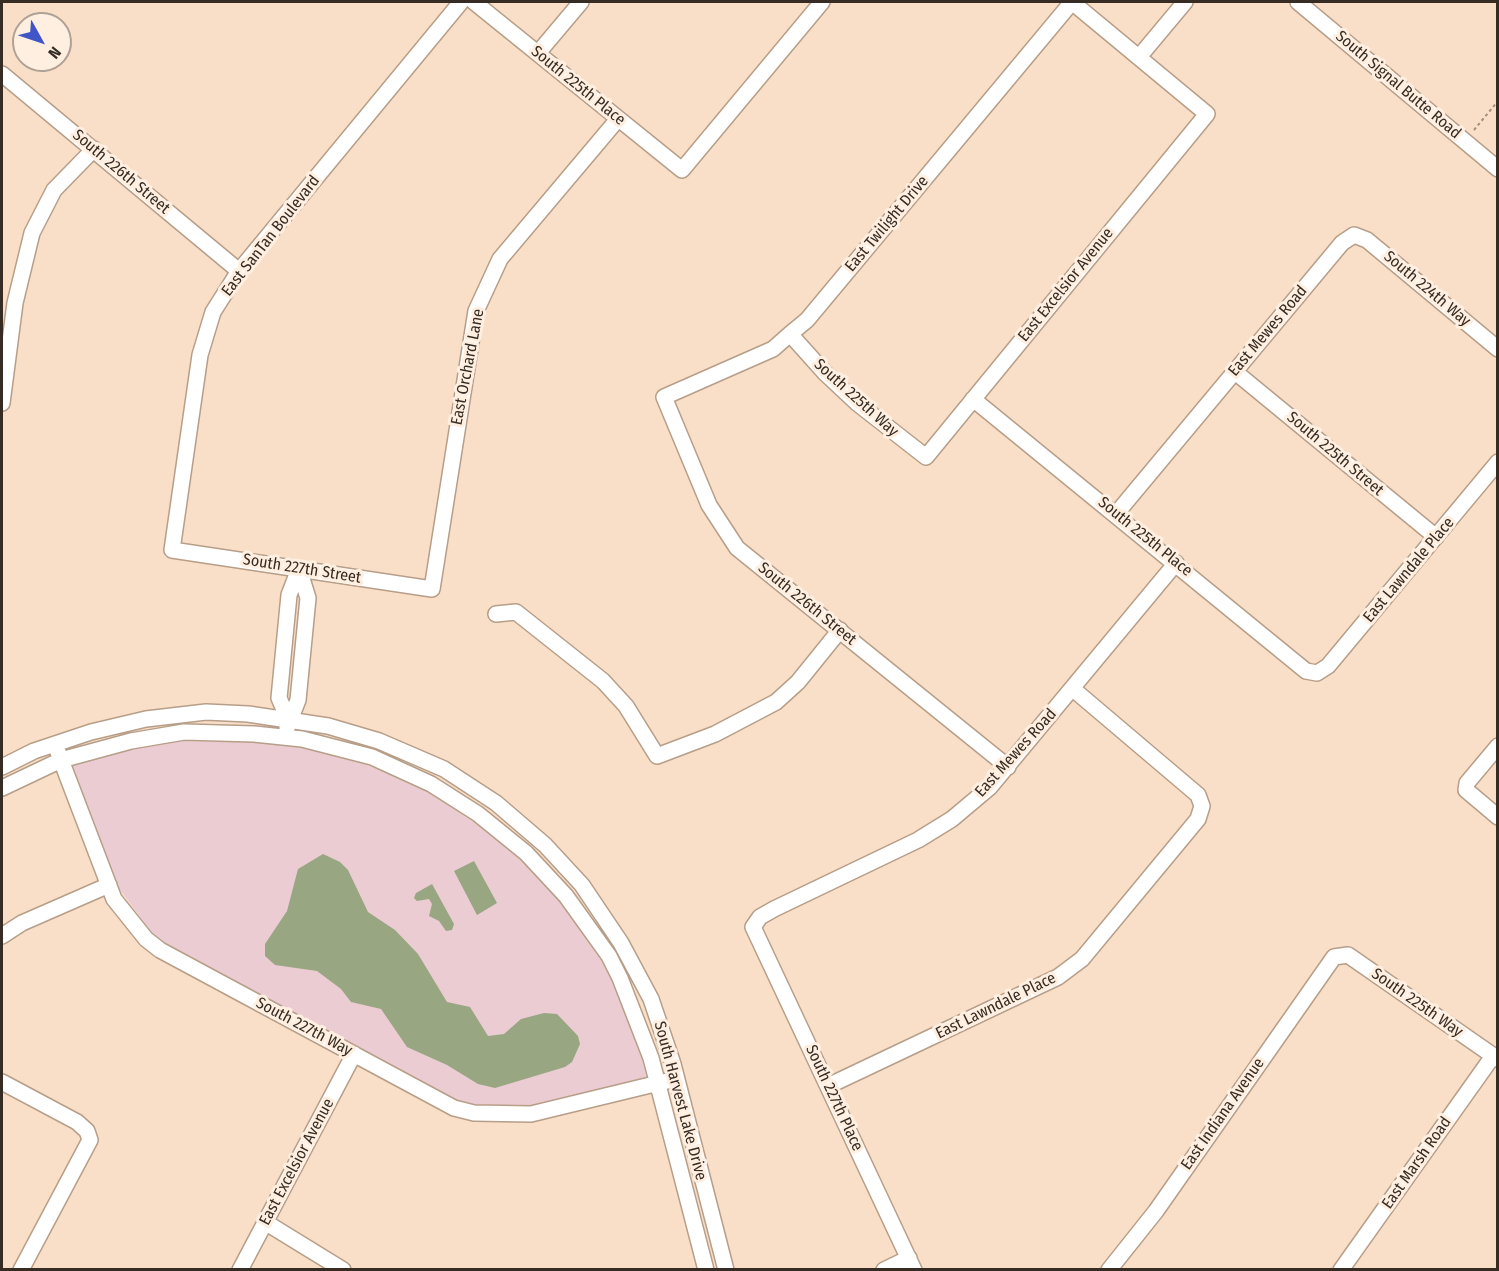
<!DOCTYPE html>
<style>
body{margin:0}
#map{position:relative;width:1499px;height:1271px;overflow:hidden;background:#fadfc8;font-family:"Fira Sans Condensed",sans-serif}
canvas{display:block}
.frame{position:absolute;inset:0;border:3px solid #362c23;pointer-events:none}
.north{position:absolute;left:12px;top:12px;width:60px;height:60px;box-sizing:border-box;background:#ffefe1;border:2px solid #afa195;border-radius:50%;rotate:130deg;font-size:16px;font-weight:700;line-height:24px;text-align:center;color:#362c23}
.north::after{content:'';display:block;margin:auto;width:21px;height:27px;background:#3f55c8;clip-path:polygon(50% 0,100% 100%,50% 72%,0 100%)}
</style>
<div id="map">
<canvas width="1499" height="1271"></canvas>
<div class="frame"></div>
<div class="north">N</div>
</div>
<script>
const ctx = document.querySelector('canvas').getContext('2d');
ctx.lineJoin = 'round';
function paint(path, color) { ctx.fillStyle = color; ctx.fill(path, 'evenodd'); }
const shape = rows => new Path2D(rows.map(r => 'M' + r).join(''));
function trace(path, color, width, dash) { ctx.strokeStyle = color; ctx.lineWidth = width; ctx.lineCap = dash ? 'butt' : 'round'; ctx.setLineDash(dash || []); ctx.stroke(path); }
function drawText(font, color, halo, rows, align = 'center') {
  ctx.font = font + ' "Fira Sans Condensed",sans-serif'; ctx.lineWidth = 6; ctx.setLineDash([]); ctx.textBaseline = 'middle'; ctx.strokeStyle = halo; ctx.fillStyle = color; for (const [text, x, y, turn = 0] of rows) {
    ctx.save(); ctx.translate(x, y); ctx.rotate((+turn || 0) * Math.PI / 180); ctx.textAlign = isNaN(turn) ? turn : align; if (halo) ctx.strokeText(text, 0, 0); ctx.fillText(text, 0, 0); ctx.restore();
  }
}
paint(shape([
 [170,741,262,742,339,754,417,785,501,840,559,901,609,972,651,1078,525,1109,459,1103,159,943,116,884,70,763]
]), '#ebccd3');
paint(shape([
 [323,854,340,862,348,870,368,912,395,930,418,954,447,1002,470,1007,488,1036,504,1034,521,1019,544,1013,557,1014,578,1036,580,1044,572,1062,565,1067,495,1088,478,1084,447,1065,407,1047,381,1009,351,1002,341,989,317,971,275,965,265,956,265,944,287,911,298,869],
 [474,861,497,903,477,915,454,871],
 [432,884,454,924,452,930,446,931,439,921,429,916,432,904,429,899,417,901,414,898,416,893]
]), '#98a681');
const street = shape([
 [461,2,239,271,213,312,200,355,172,550,432,589,476,311,500,259,618,119],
 [474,2,682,170,822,2],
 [1298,2,1498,169],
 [538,53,581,2],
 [1139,57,1185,2],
 [2,74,239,271],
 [790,334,825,373,857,403,926,457,1207,114,1072,2,807,320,790,334,773,349,664,397,709,505,737,548,1008,767],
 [1234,371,1436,537],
 [973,399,1306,671,1317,673,1328,666,1498,462],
 [2,403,15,303,32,233,54,190,94,149],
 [1116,514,1342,243,1354,235,1367,240,1498,349],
 [496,614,516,612,603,681,626,706,657,756,715,734,776,702,798,682,840,630],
 [288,719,279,698,289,595,299,569],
 [287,728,298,700,308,598,299,569],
 [1498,746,1467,783,1466,790,1498,817],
 [58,752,114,899,146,939,160,950,454,1108,474,1113,531,1114,667,1081],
 [2,767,34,751,91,732,146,719,206,712,248,714,328,726,379,741,444,769,496,803,545,845,582,885,621,943,651,999,673,1064,726,1270],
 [2,788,61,760,131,741,184,732,254,734,302,739,372,757,431,784,478,814,526,853,566,896,609,956,620,978,651,1058,706,1270],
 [2,936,22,923,109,885],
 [2,1082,77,1122,87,1131,90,1140,21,1270],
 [828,1086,1058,977,1082,959,1198,819,1202,806,1198,795,1073,689],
 [265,1222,343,1270],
 [240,1270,354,1054],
 [884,1270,909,1258],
 [914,1270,753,927,760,917,774,909,918,840,952,819,990,787,1176,563],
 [1109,1270,1156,1211,1334,957,1348,955,1498,1059],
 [1341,1270,1493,1056]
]);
trace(street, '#b79e88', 18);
trace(shape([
 [1474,130,1498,101]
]), '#a28f7e', 2, [3, 3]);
trace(street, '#fff', 15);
drawText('16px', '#362c23', '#ffefe1', [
 ["South Signal Butte Road",1398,85,40],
 ["South 225th Place",578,86,39],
 ["South 226th Street",121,172,40],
 ["East Twilight Drive",887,224,-50],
 ["East SanTan Boulevard",271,236,-52],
 ["East Excelsior Avenue",1066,285,-51],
 ["South 224th Way",1427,289,40],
 ["East Mewes Road",1268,331,-50],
 ["East Orchard Lane",468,367,-79],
 ["South 225th Way",856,398,42],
 ["South 225th Street",1335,454,40],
 ["South 225th Place",1145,537,39],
 ["South 227th Street",302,569,9],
 ["East Lawndale Place",1409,570,-50],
 ["South 226th Street",807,604,39],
 ["East Mewes Road",1016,753,-48],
 ["South 225th Way",1417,1003,35],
 ["East Lawndale Place",996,1006,-26],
 ["South 227th Way",304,1027,28],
 ["South 227th Place",834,1098,65],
 ["South Harvest Lake Drive",680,1101,75],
 ["East Indiana Avenue",1223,1114,-55],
 ["East Excelsior Avenue",297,1162,-62],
 ["East Marsh Road",1417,1163,-55]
]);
</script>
